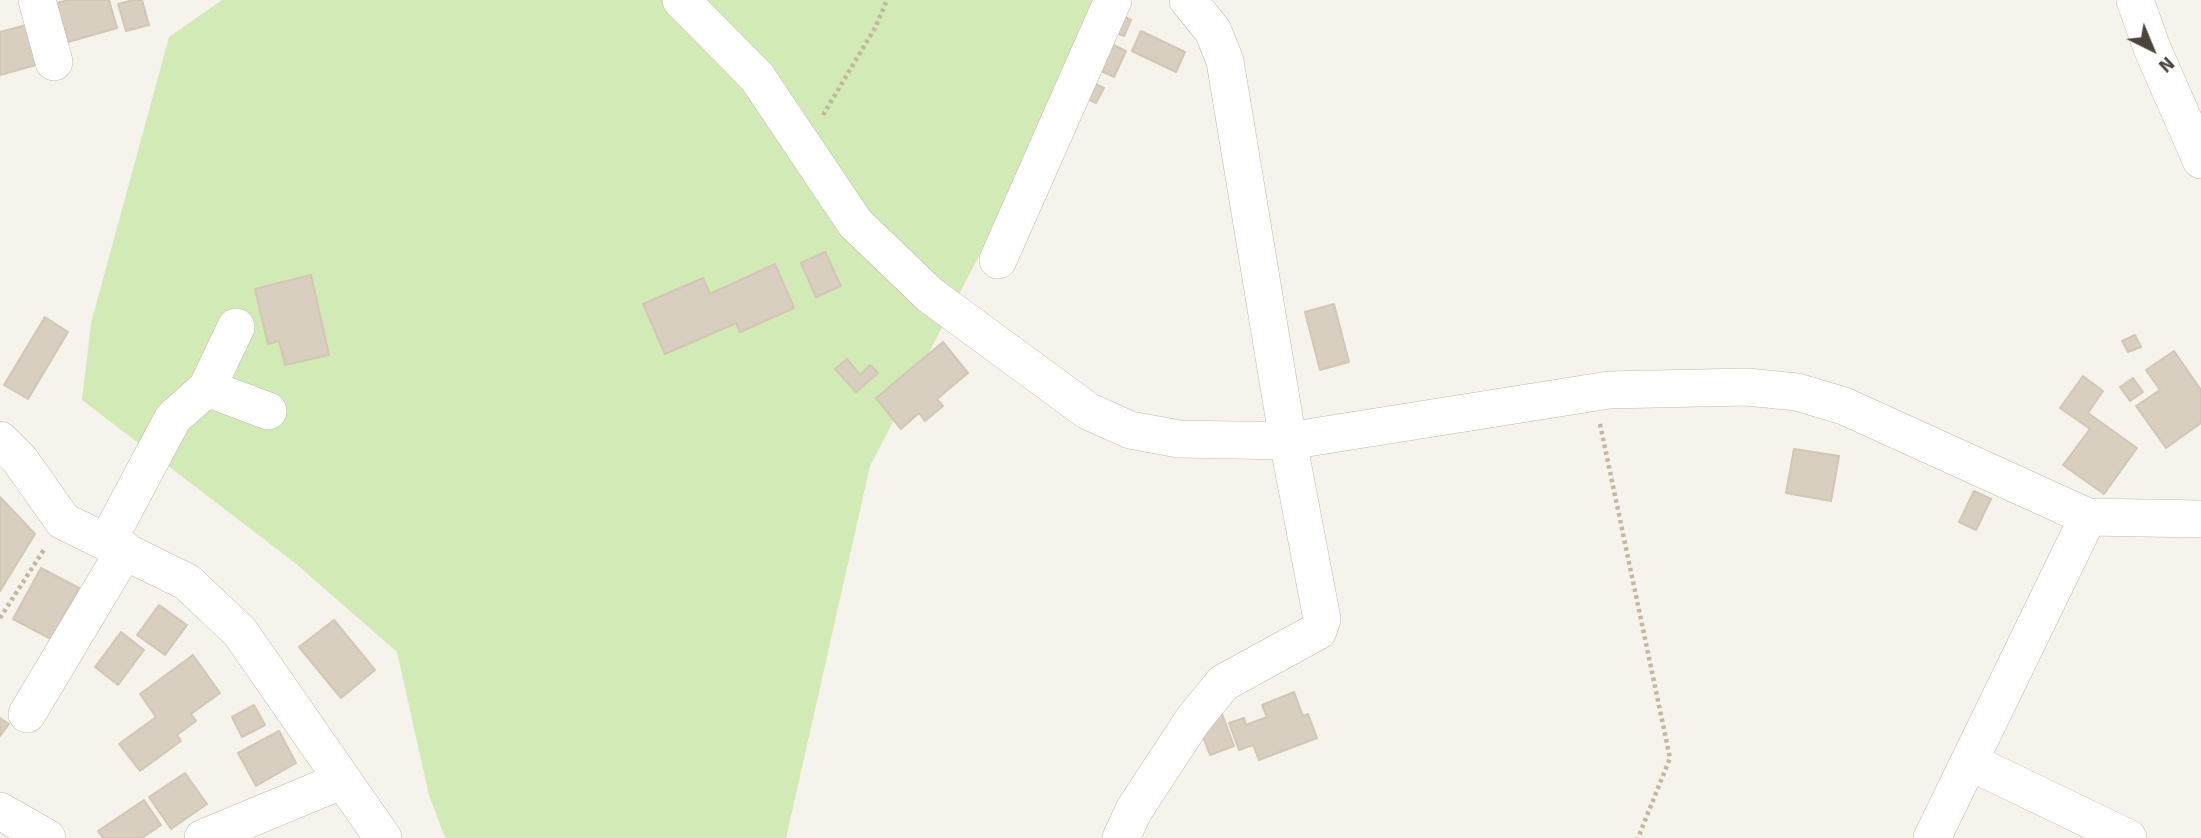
<!DOCTYPE html>
<style>
body{margin:0}
#map{position:relative;width:2201px;height:838px;overflow:hidden;background:#f6f3ec;font-family:Signika,sans-serif}
canvas{display:block}
.north{position:absolute;left:2117px;top:14px;width:70px;height:70px;-webkit-text-stroke:5px #fff;paint-order:stroke;rotate:137deg;font-size:19px;font-weight:700;line-height:28px;text-align:center;color:#4b4439}
.north::after{content:'';display:block;margin:auto;width:24px;height:32px;background:#4b4439;clip-path:polygon(50% 0,100% 100%,50% 72%,0 100%)}
</style>
<div id="map">
<canvas width="2201" height="838"></canvas>
<div class="north">N</div>
</div>
<script>
const ctx = document.querySelector('canvas').getContext('2d');
ctx.lineJoin = 'round';
function paint(path, color) { ctx.fillStyle = color; ctx.fill(path, 'evenodd'); }
const shape = rows => new Path2D(rows.map(r => 'M' + r).join(''));
function trace(path, color, width, dash) { ctx.strokeStyle = color; ctx.lineWidth = width; ctx.lineCap = dash ? 'butt' : 'round'; ctx.setLineDash(dash || []); ctx.stroke(path); }
paint(shape([
 [222,0,1129,0,1062,96,870,466,786,838,445,838,429,795,397,652,295,563,82,400,91,323,169,37]
]), '#d2eab5');
const building = shape([
 [68,0,109,0,117,28,68,42,57,3,68,0],
 [133,0,142,0,149,25,126,31,118,4,133,0],
 [1115,12,1131,20,1124,36,1107,29,1115,12],
 [26,25,36,65,0,75,0,32,26,25],
 [1141,31,1185,52,1176,72,1132,51,1141,31],
 [1109,43,1126,51,1114,77,1097,69,1109,43],
 [1089,81,1104,88,1096,103,1082,96,1089,81],
 [825,252,841,286,816,297,801,263,825,252],
 [775,264,794,308,740,332,736,323,665,354,643,304,703,278,710,294,775,264],
 [311,275,329,355,285,365,279,341,268,344,255,289,311,275],
 [1334,304,1349,362,1320,370,1305,312,1334,304],
 [45,317,68,332,28,399,4,385,45,317],
 [2135,335,2141,347,2128,352,2122,341,2135,335],
 [943,342,968,373,937,399,943,406,925,421,919,413,901,429,876,398,943,342],
 [2174,351,2201,390,2201,423,2166,448,2136,406,2160,390,2146,370,2174,351],
 [847,359,860,375,870,365,878,373,856,392,835,369,847,359],
 [2083,376,2103,391,2088,413,2137,448,2104,494,2063,465,2090,429,2060,408,2083,376],
 [2133,378,2143,392,2130,401,2120,387,2133,378],
 [1794,449,1839,456,1831,501,1786,493,1794,449],
 [1974,491,1991,499,1976,530,1959,522,1974,491],
 [0,497,35,534,0,591,0,497],
 [41,568,79,588,51,639,13,619,41,568],
 [159,605,187,625,165,655,137,635,159,605],
 [334,620,375,670,341,698,299,647,334,620],
 [121,632,144,650,118,685,95,667,121,632],
 [193,655,220,693,191,714,196,721,177,735,181,741,140,771,119,744,156,717,140,694,193,655],
 [1294,692,1303,716,1308,714,1317,738,1259,760,1253,745,1239,750,1229,723,1244,718,1246,725,1267,717,1262,705,1294,692],
 [254,705,265,725,242,737,232,717,254,705],
 [1222,714,1234,746,1210,755,1198,724,1222,714],
 [0,718,9,724,0,736,0,718],
 [279,731,296,763,256,786,238,753,279,731],
 [185,773,207,804,171,829,149,797,185,773],
 [144,800,161,825,142,838,103,838,98,831,144,800]
]);
paint(building, '#d8cfc1');
trace(building, '#d3c7b4', 2);
const minor = shape([
 [37,0,54,62],
 [681,0,757,77,855,223,930,295,1088,411,1130,430,1179,439,1288,441,1609,390,1747,387,1797,392,1844,406,2088,517,2201,519],
 [2135,0,2152,48,2201,160],
 [998,260,1113,0],
 [207,388,268,411],
 [0,440,20,460,63,521,187,582,240,632,383,838],
 [107,542,173,418,207,388,236,327],
 [27,714,125,550],
 [1970,762,2128,838],
 [0,811,47,838],
 [203,838,343,780],
 [1121,838,1134,810,1193,720,1223,683,1318,631,1322,619,1288,441,1225,61,1213,31,1188,0],
 [1932,838,2088,517]
]);
trace(minor, '#c2bbae', 38);
trace(shape([
 [823,115,875,28,887,0],
 [1600,424,1670,758,1638,838],
 [0,618,45,548]
]), '#c4b79f', 4.5, [3.5, 3.5]);
trace(minor, '#fff', 37);
</script>
